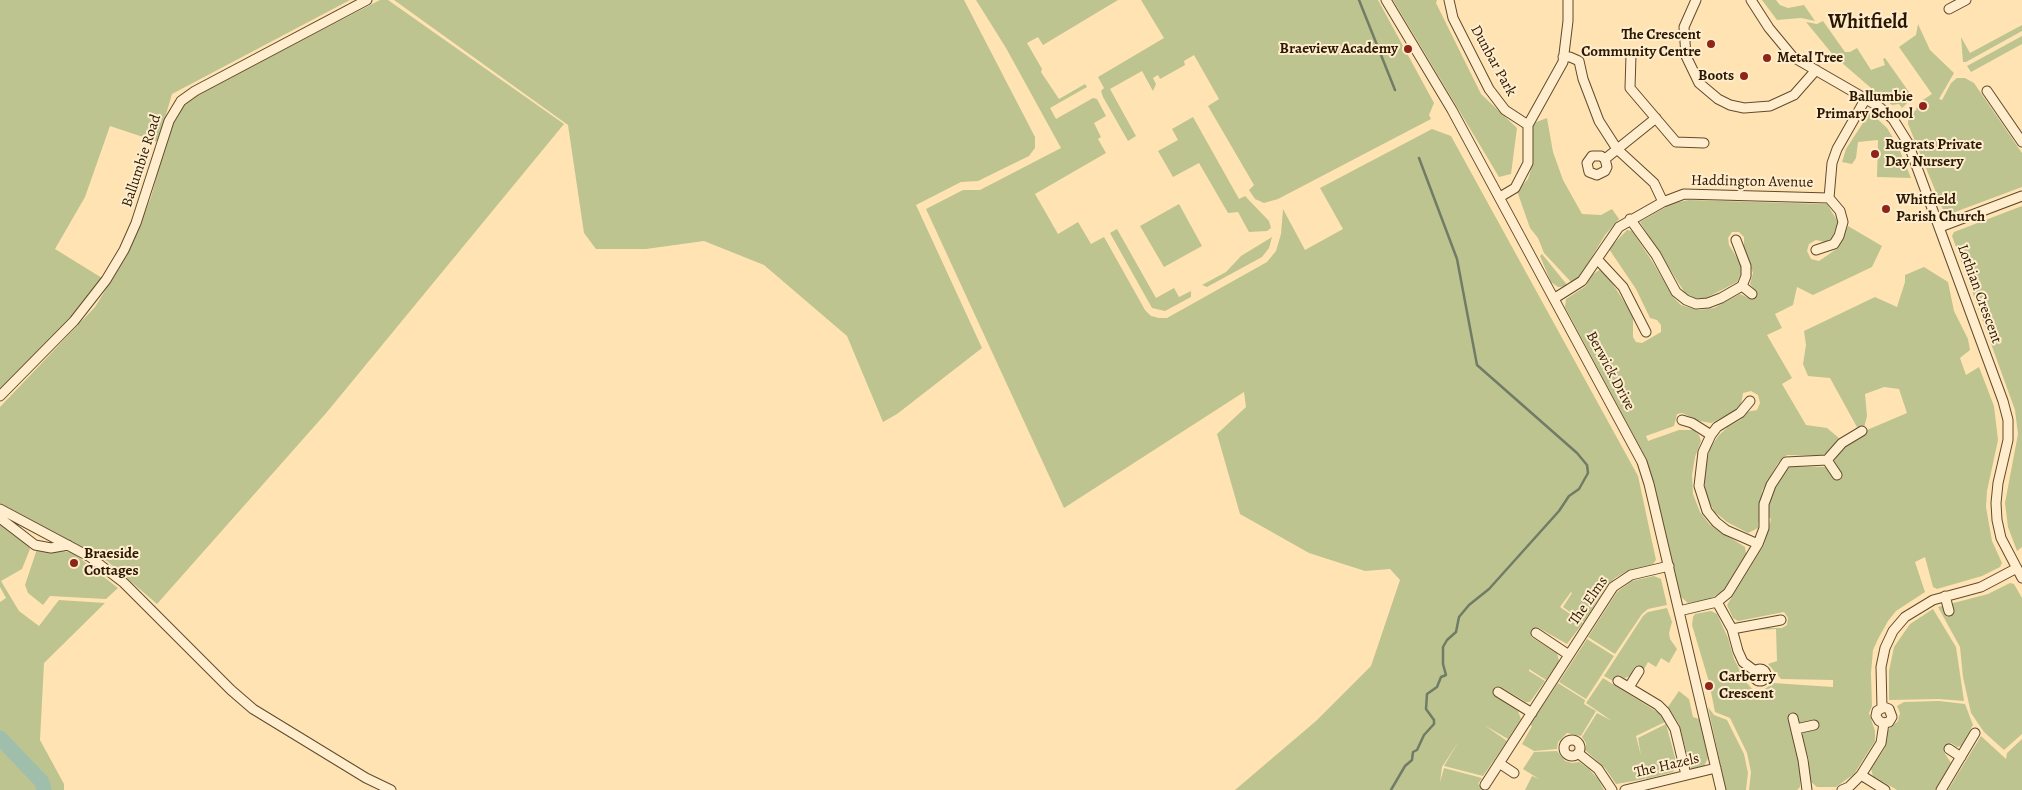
<!DOCTYPE html>
<style>
body{margin:0}
canvas{display:block;background:#ffe3b3}
</style>
<canvas width="2022" height="790"></canvas>
<script>
const ctx = document.querySelector('canvas').getContext('2d');
ctx.lineJoin = 'round';
function paint(path, color) { ctx.fillStyle = color; ctx.fill(path, 'evenodd'); }
const shape = rows => new Path2D(rows.map(r => 'M' + r).join(''));
function trace(path, color, width, dash) { ctx.strokeStyle = color; ctx.lineWidth = width; ctx.lineCap = dash ? 'butt' : 'round'; ctx.setLineDash(dash || []); ctx.stroke(path); }
function drawText(font, color, halo, rows, align = 'center') {
  ctx.font = font + ' Alegreya,serif'; ctx.lineWidth = 4; ctx.setLineDash([]); ctx.textBaseline = 'middle'; ctx.strokeStyle = halo; ctx.fillStyle = color; for (const [text, x, y, turn = 0] of rows) {
    ctx.save(); ctx.translate(x, y); ctx.rotate((+turn || 0) * Math.PI / 180); ctx.textAlign = isNaN(turn) ? turn : align; if (halo) ctx.strokeText(text, 0, 0); ctx.fillText(text, 0, 0); ctx.restore();
  }
}
paint(shape([
 [0,0,350,0,172,94,158,142,110,126,85,197,55,249,102,278,71,319,0,392],
 [380,0,388,0,564,124,327,412,157,604,107,561,0,503,0,407,95,307,127,255,151,197,172,121,181,106,196,95],
 [394,0,964,0,1035,137,1035,148,1029,156,978,181,961,182,916,205,982,348,897,414,883,422,847,336,764,265,704,241,646,249,596,249,584,233,568,125],
 [976,0,1118,0,1043,45,1038,37,1027,43,1042,69,1041,72,1059,99,1085,84,1087,87,1050,108,1056,119,1093,98,1097,99,1106,116,1094,123,1101,137,1098,139,1106,153,1035,194,1058,234,1078,222,1091,244,1104,237,1145,310,1151,316,1159,318,1167,318,1267,262,1276,251,1281,234,1283,209,1305,250,1343,229,1320,188,1432,129,1451,136,1638,476,1656,560,1653,564,1627,571,1615,578,1605,588,1584,622,1563,607,1572,593,1571,592,1560,607,1583,623,1567,644,1537,627,1531,637,1557,653,1559,661,1546,680,1529,669,1529,671,1545,681,1530,702,1526,702,1499,686,1493,695,1518,711,1521,719,1508,739,1484,725,1507,741,1483,776,1444,766,1459,741,1442,767,1440,782,1444,768,1482,778,1478,784,1486,790,1235,790,1316,721,1371,666,1400,580,1390,569,1365,571,1309,553,1240,514,1217,434,1246,407,1244,392,1064,508,926,209,963,190,980,190,1061,148,1006,48],
 [1141,0,1378,0,1434,103,1429,115,1431,119,1278,199,1264,203,1255,199,1249,190,1254,185,1208,106,1219,99,1194,55,1184,61,1185,65,1160,79,1158,75,1153,78,1156,84,1153,91,1142,71,1110,89,1136,136,1128,141,1103,97,1101,91,1104,88,1098,77,1164,38],
 [1393,0,1437,0,1436,3,1481,94,1517,128,1511,174,1499,177],
 [1762,0,1776,0,1780,5,1788,8,1804,5,1815,21,1801,18,1777,20],
 [1823,21,1845,52,1850,52,1857,48,1871,70,1885,65,1883,59,1885,58,1909,92,1907,103,1902,108,1899,104,1892,105,1871,90,1871,88,1834,56,1806,22,1817,24],
 [1918,24,1930,50,1954,73,1939,99,1942,100,1951,83,1957,78,1965,78,1974,83,2022,153,2022,187,1947,215,1944,212,1908,124,1908,117,1916,110,1918,103,1932,94,1899,47,1916,35],
 [2022,25,2022,31,1966,62,1963,62,1961,37,1970,53],
 [2022,36,2022,44,1971,72,1967,66],
 [1870,112,1887,128,1898,146,1911,178,1877,177,1878,140,1858,142,1856,158,1852,164,1842,162,1846,149],
 [1193,117,1239,199,1245,196,1269,221,1271,228,1267,231,1249,232,1238,212,1228,213,1199,163,1173,177,1158,151,1178,140,1172,129],
 [1547,118,1553,152,1563,180,1582,214,1601,215,1612,209,1619,219,1605,235,1579,278,1572,283,1544,253,1538,238,1530,228,1517,191,1528,179,1533,163,1531,124],
 [1689,200,1827,204,1838,222,1832,238,1825,242,1816,240,1809,244,1807,251,1811,259,1819,261,1838,248,1848,226,1882,246,1872,267,1813,295,1797,287,1793,305,1775,314,1782,328,1767,335,1792,378,1782,384,1806,425,1827,428,1839,438,1829,452,1821,456,1787,455,1778,463,1762,491,1758,528,1748,533,1727,522,1715,512,1707,499,1705,487,1705,469,1710,448,1719,435,1728,427,1742,419,1741,417,1746,412,1757,410,1760,403,1758,395,1751,391,1743,393,1741,404,1735,411,1711,423,1700,421,1682,413,1677,414,1674,426,1646,436,1648,441,1679,430,1693,430,1699,435,1701,441,1695,457,1692,475,1693,494,1700,512,1710,525,1745,547,1746,554,1723,591,1708,600,1688,603,1681,597,1653,480,1641,449,1565,307,1566,299,1586,286,1590,277,1599,270,1607,275,1630,311,1633,318,1633,337,1636,342,1642,343,1661,332,1661,325,1657,320,1650,318,1636,289,1609,249,1627,230,1632,231,1652,261,1674,298,1681,305,1698,310,1714,308,1740,294,1751,299,1756,295,1755,290,1750,284,1753,273,1744,252,1744,237,1739,232,1732,232,1728,238,1729,245,1741,264,1741,274,1737,282,1706,298,1694,298,1685,293,1640,222,1673,203],
 [1179,204,1202,246,1164,267,1140,226],
 [2022,206,2022,547,2017,551,2008,527,2005,503,2018,434,2015,410,1952,236,1954,232],
 [1117,229,1156,298,1174,288,1179,297,1191,291,1191,297,1165,311,1152,308,1110,233],
 [1272,237,1269,248,1262,257,1207,287,1202,285,1226,272,1241,256],
 [1542,254,1568,286,1558,287,1551,282,1540,256],
 [1924,267,1948,282,1954,311,1968,339,1970,350,1960,358,1966,375,1979,367,1994,406,1998,440,1987,491,1986,507,1992,541,2002,563,2000,567,1982,576,1937,589,1933,587,1925,557,1915,562,1925,592,1896,611,1888,621,1878,639,1873,650,1871,673,1872,706,1869,713,1875,731,1875,741,1854,774,1836,787,1817,787,1811,782,1808,767,1809,760,1802,736,1804,730,1803,724,1798,722,1796,714,1789,716,1801,774,1800,787,1797,790,1749,790,1751,772,1747,753,1730,718,1715,712,1709,682,1692,625,1693,617,1695,614,1711,611,1717,614,1728,638,1734,659,1746,682,1753,690,1762,691,1773,683,1833,687,1833,680,1781,679,1768,664,1777,661,1776,629,1759,630,1758,628,1782,628,1787,625,1788,618,1784,612,1738,621,1733,618,1727,605,1764,545,1771,519,1768,516,1768,505,1775,486,1788,466,1827,467,1834,463,1835,457,1844,445,1867,430,1907,413,1899,389,1884,387,1865,394,1867,416,1864,428,1858,429,1830,378,1808,376,1803,364,1806,345,1804,331,1875,297,1897,307,1905,282,1905,275],
 [0,524,28,545,30,549,22,569,1,581,19,611,39,626,59,600,105,603,44,663,40,740,64,784,64,790,0,790,0,602,6,598,0,587],
 [37,549,72,552,118,588,106,599,50,596,43,605,28,593,25,585],
 [1654,576,1661,579,1667,605,1648,609,1642,614,1615,654,1588,637,1617,592,1632,581],
 [2010,583,2014,584,2022,598,2022,734,2004,750,1984,732,1971,713,1963,677,1960,647,1938,607,1988,594],
 [1667,608,1672,622,1669,633,1670,639,1677,649,1669,663,1661,658,1656,667,1648,662,1643,671,1635,666,1630,676,1625,678,1619,675,1615,682,1604,676,1643,616,1648,612],
 [1933,609,1956,647,1964,701,1939,699,1889,700,1889,671,1894,647,1910,624],
 [1587,639,1614,656,1586,699,1559,682],
 [1603,678,1659,713,1665,722,1636,736,1641,756,1638,738,1666,724,1677,765,1673,772,1646,779,1643,766,1645,779,1616,784,1605,768,1585,750,1586,743,1582,737,1597,713,1612,721,1586,703],
 [1558,683,1585,700,1584,704,1596,711,1581,736,1567,733,1558,742,1557,749,1534,751,1522,744,1532,726,1530,725],
 [1679,691,1689,699,1693,717,1699,719,1708,758,1704,766,1697,769,1691,769,1679,724,1668,707],
 [1939,701,1965,704,1973,725,1961,746,1957,747,1951,743,1944,752,1951,763,1935,790,1897,790,1873,776,1871,769,1885,748,1888,730,1898,721,1900,713,1897,706,1904,702],
 [1708,707,1714,715,1727,720,1744,754,1748,773,1746,790,1726,790],
 [1981,736,2006,759,2007,753,2022,739,2022,790,1948,790],
 [1557,751,1565,761,1572,763,1579,762,1589,769,1598,779,1604,790,1525,790,1532,776,1539,779,1523,769,1534,752]
]), '#bec48f');
trace(shape([
 [1359,0,1395,90],
 [1391,790,1405,766,1412,760,1413,752,1417,750,1424,735,1434,724,1434,720,1426,709,1427,694,1437,687,1441,677,1446,675,1443,664,1443,647,1447,640,1456,632,1459,617,1469,605,1489,589,1559,511,1569,496,1579,489,1588,473,1587,465,1577,453,1477,365,1457,259,1419,158]
]), '#717c67', 2.5);
trace(shape([
 [0,738,42,782,44,790]
]), '#a0beac', 15);
const minor = shape([
 [1386,0,1452,110,1642,462,1649,484,1721,790],
 [1449,0,1453,18,1489,89,1505,110,1528,125],
 [1696,0,1684,27,1686,56,1699,83,1718,99,1730,105,1744,108,1770,106,1794,95,1816,70],
 [1751,0,1769,28,1793,57,1878,106,1893,119,1908,143,2003,401,2008,420,2008,440,1998,483,1996,503,1997,520,2001,538,2022,578],
 [1949,9,1966,0],
 [1631,55,1630,88,1676,142,1704,143],
 [1563,57,1570,57,1579,61,1583,79,1599,121,1617,149,1654,183,1663,202],
 [1987,91,2022,142],
 [1605,159,1607,167,1605,171,1597,175,1589,172,1587,163,1592,156,1601,156,1605,159,1656,118],
 [1500,197,1515,188,1528,163,1528,125,1563,62,1568,21,1568,0],
 [1829,198,1832,163,1837,149,1866,98],
 [1630,219,1656,255,1676,292,1686,300,1696,304,1708,303,1721,298,1742,286,1746,276,1746,266,1736,240],
 [1940,227,2022,196],
 [1597,259,1623,287,1646,332],
 [1742,286,1752,294],
 [1555,298,1582,281,1619,227,1663,202,1684,194,1829,198,1840,211,1843,222,1839,236,1834,244,1816,250],
 [0,396,74,321,106,280,124,250,136,223,169,121,181,101,195,91,367,0],
 [1750,401,1740,413,1717,427,1711,435,1703,452,1699,486,1707,511,1716,522,1726,530,1758,544],
 [1682,420,1692,423,1711,435],
 [1827,460,1837,475],
 [0,509,90,557,124,583,231,690,253,709,366,778,391,790],
 [0,518,35,545,51,548,68,545],
 [1945,596,1949,611],
 [1717,602,1732,629,1738,651,1743,662,1755,671],
 [1679,611,1717,602,1728,593,1758,544,1764,528,1764,504,1771,485,1786,462,1827,460,1842,443,1862,431],
 [1732,629,1781,620],
 [1536,633,1569,655],
 '1754 675a6 6 0 1 1 12 0a6 6 0 1 1-12 0Z',
 [1618,681,1658,705,1665,712,1675,729,1686,775],
 [1629,687,1639,671],
 [1498,692,1532,713],
 [1882,708,1881,667,1885,648,1893,631,1905,617,1933,600,1981,587,2017,568],
 [1793,718,1803,760,1807,790],
 [1796,729,1814,725],
 '1564 748a8 8 0 1 1 16 0a8 8 0 1 1-16 0Z',
 [1949,749,1961,757],
 [1578,753,1598,769,1612,790],
 [1499,763,1514,773],
 [1861,775,1885,790],
 [1485,785,1613,587,1631,575,1669,566],
 [1625,790,1716,768],
 [1842,790,1849,787,1861,775,1881,743,1884,723,1889,722,1892,717,1889,709,1884,707,1877,711,1876,716,1879,721,1884,723],
 [1941,790,1975,733]
]);
trace(minor, '#604b2d', 11);
trace(minor, '#ffedce', 9);
for (const [x, y, r, color] of [
 [1711,44,5,"#8f2418"],
 [1408,49,5,"#8f2418"],
 [1767,58,5,"#8f2418"],
 [1744,76,5,"#8f2418"],
 [1923,106,5,"#8f2418"],
 [1875,154,5,"#8f2418"],
 [1886,209,5,"#8f2418"],
 [74,563,5,"#8f2418"],
 [1709,686,5,"#8f2418"]
]) { const dot = new Path2D(); dot.arc(x, y, r, 0, 2 * Math.PI); ctx.fillStyle = color; ctx.fill(dot); trace(dot, '#ffedce', 2); }
drawText('bold 15px', '#2b1800', '#ffedce', [
 ["The Crescent",1701,35,"right"],
 ["Community Centre",1701,52,"right"],
 ["Braeview Academy",1398,49,"right"],
 ["Metal Tree",1777,58],
 ["Boots",1734,76,"right"],
 ["Ballumbie",1913,97,"right"],
 ["Primary School",1913,114,"right"],
 ["Rugrats Private",1885,145],
 ["Day Nursery",1885,162],
 ["Whitfield",1896,200],
 ["Parish Church",1896,217],
 ["Braeside",84,554],
 ["Cottages",84,571],
 ["Carberry",1719,677],
 ["Crescent",1719,694]
], 'left');
drawText('15px', '#2b1800', '#ffedce', [
 ["Dunbar Park",1493,61,61],
 ["Ballumbie Road",142,161,-72],
 ["Haddington Avenue",1752,182,1],
 ["Lothian Crescent",1979,294,70],
 ["Berwick Drive",1610,371,62],
 ["The Elms",1589,601,-55],
 ["The Hazels",1667,766,-13]
]);
drawText('bold 20px', '#2b1800', '#ffedce', [
 ["Whitfield",1868,23]
]);
</script>
